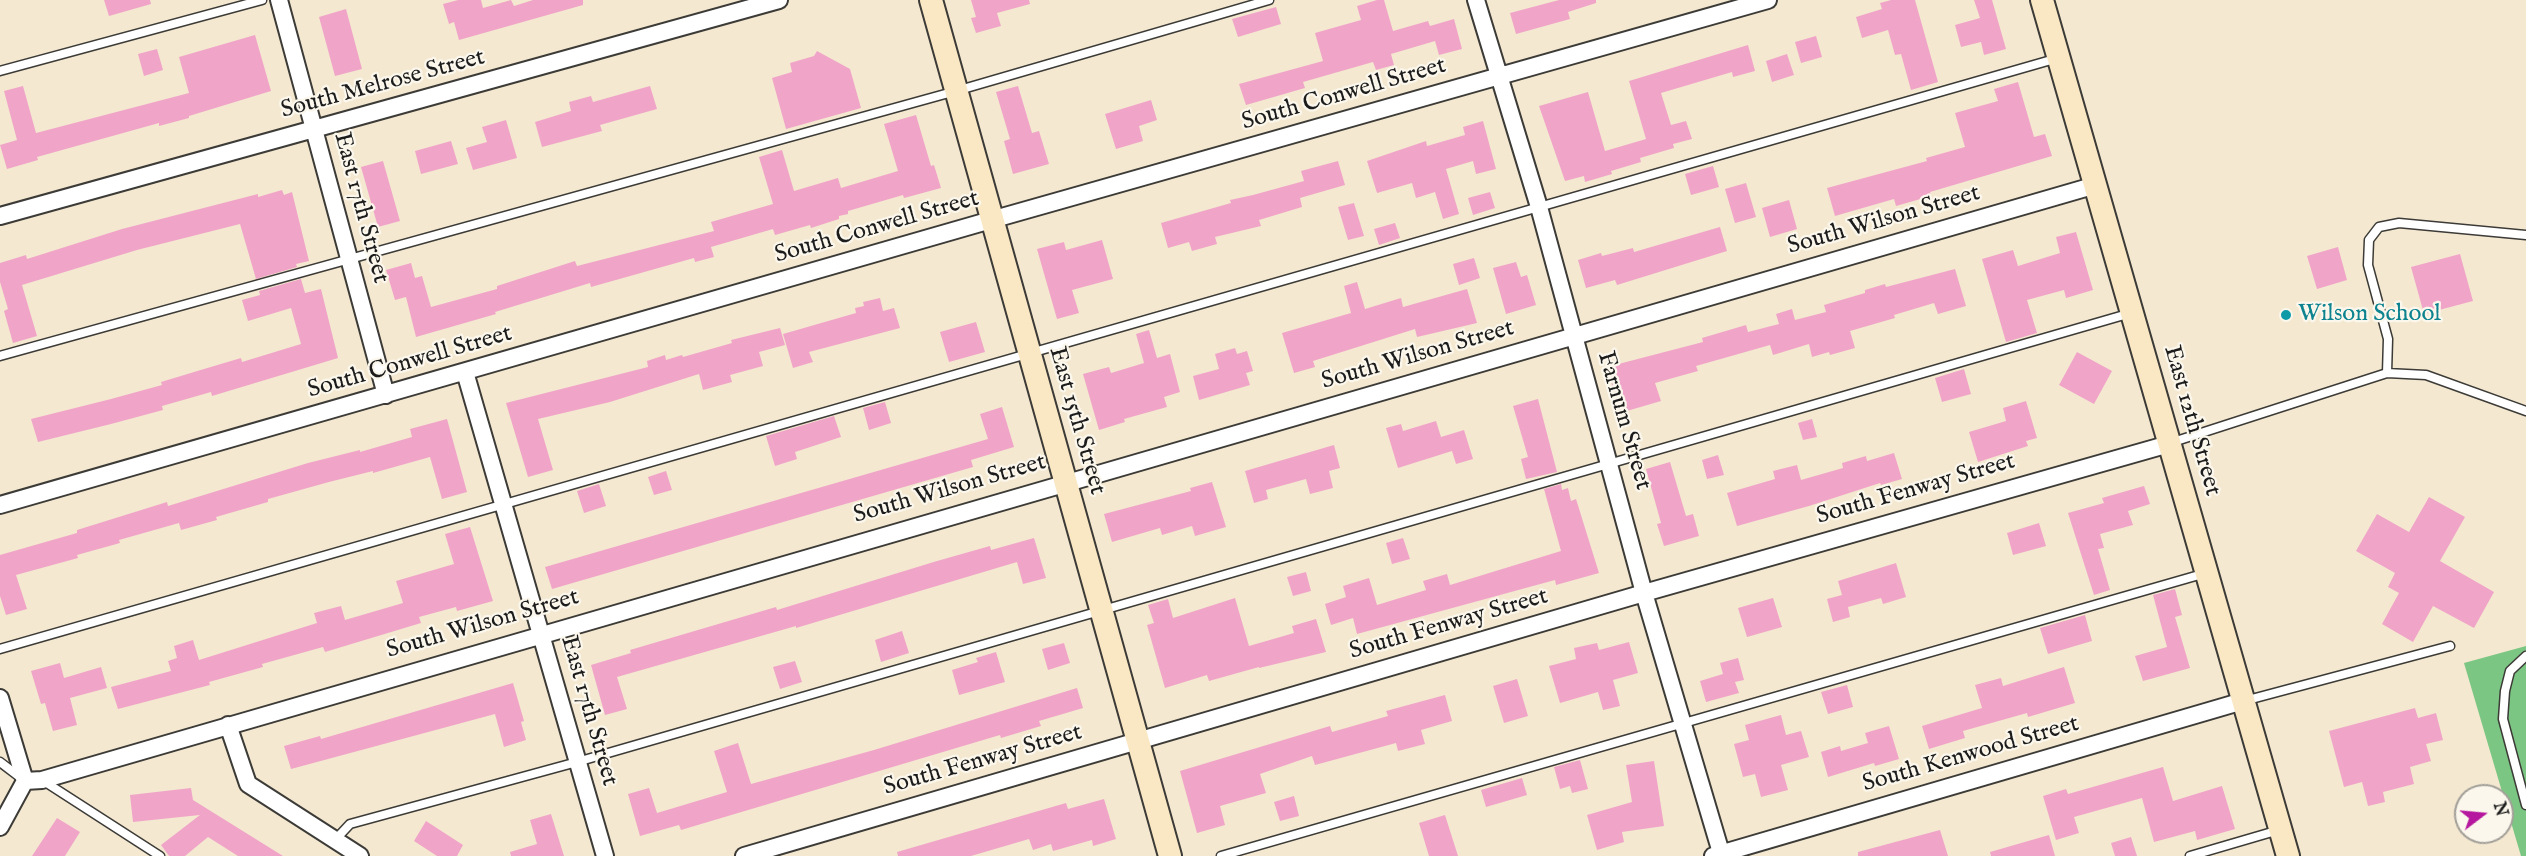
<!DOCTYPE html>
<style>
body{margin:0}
#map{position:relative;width:2526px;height:856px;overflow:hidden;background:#f4e8d0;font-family:"IM FELL English",serif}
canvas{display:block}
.north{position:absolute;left:2454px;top:784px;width:60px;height:60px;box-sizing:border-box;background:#fbf7ec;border:2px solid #a29f99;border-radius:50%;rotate:74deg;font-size:16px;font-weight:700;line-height:24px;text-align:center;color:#1c1c1c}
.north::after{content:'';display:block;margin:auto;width:21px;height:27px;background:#b5179e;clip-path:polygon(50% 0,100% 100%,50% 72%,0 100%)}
</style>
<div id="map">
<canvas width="2526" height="856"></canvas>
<div class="north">N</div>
</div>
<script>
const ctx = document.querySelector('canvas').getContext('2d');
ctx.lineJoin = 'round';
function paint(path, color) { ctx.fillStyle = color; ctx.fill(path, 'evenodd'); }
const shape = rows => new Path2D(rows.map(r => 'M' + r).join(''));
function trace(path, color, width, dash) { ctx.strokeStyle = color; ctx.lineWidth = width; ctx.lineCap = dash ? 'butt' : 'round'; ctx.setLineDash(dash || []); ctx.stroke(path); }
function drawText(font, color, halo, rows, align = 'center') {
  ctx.font = font + ' "IM FELL English",serif'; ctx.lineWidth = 4.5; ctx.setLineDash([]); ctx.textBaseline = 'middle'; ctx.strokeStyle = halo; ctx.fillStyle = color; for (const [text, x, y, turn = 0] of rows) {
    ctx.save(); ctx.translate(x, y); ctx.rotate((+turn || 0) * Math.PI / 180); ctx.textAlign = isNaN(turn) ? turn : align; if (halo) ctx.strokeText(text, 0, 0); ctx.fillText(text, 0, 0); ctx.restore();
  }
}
paint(shape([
 [2526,646,2526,856,2521,856,2464,663]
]), '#7cc683');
paint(shape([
 [104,0,150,0,151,4,109,16],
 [458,0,481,0,483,8,511,0,514,6,533,0,583,0,583,5,459,40,454,22,449,24,443,4],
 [971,0,1029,0,1030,4,997,13,1001,26,976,33,971,18,976,17],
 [1377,0,1384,0,1393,31,1428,21,1430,26,1454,19,1462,49,1439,55,1435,41,1391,54,1394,65,1376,70,1373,62,1303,82,1305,88,1246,105,1239,84,1323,61,1315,33,1361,20,1357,6],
 [1559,0,1596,0,1596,3,1568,12,1570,19,1516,34,1510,13],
 [1891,0,1915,0,1938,82,1911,90,1901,54,1895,55,1888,30,1862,38,1856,17,1882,9,1880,3],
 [1974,0,1992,0,2006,49,1984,55,1981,42,1961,47,1955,25,1980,18],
 [1276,7,1281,24,1238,37,1232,19],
 [346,9,362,69,335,76,319,17],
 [255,35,271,91,189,116,189,118,159,126,159,123,37,157,38,160,7,169,0,145,17,140,4,91,23,86,36,133,189,93,179,57],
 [1816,36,1822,57,1801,63,1795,42],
 [1748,45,1755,71,1733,77,1732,72,1661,93,1671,125,1686,121,1692,139,1673,144,1674,148,1640,158,1641,162,1611,171,1612,174,1585,182,1584,176,1565,181,1539,106,1588,92,1605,151,1646,139,1629,81],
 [157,49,163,70,144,76,138,54],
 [817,51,850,69,861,108,786,129,772,78,792,72,790,63,814,56],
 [1787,54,1794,75,1772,82,1766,61],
 [2018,82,2034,137,2045,134,2052,156,1930,192,1931,196,1896,206,1894,199,1835,216,1827,188,1927,161,1926,158,1965,147,1955,113,1998,101,1994,89],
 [650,86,657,109,600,125,602,131,542,147,535,122,571,111,569,102,591,96,593,102],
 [1018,86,1032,133,1039,131,1049,164,1013,174,1004,141,1010,139,996,92],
 [1151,100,1157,120,1139,126,1143,141,1116,149,1105,114],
 [916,115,931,166,934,165,941,188,904,198,903,195,848,211,848,214,839,216,839,219,811,228,810,225,775,235,773,229,711,247,714,257,695,262,694,258,591,287,590,283,495,312,496,314,416,337,406,297,395,300,386,270,411,263,415,278,422,276,431,307,497,289,497,286,575,261,577,266,714,231,711,222,773,204,759,157,782,150,794,191,838,178,841,188,898,171,884,124],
 [506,120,517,158,473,170,466,148,487,142,482,127],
 [1483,121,1496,169,1476,174,1473,161,1446,169,1459,214,1443,219,1435,192,1416,198,1412,183,1377,193,1367,161,1426,141,1427,146,1465,135,1463,127],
 [451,141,458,164,421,174,415,151],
 [383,161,400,221,378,227,361,167],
 [1338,161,1345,185,1300,198,1302,207,1259,220,1261,226,1215,237,1217,244,1192,251,1189,242,1168,248,1161,223,1231,203,1230,200,1253,195,1304,181,1301,171],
 [1713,166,1719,187,1691,195,1685,174],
 [1746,183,1756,217,1735,223,1725,189],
 [282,190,284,195,292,192,309,261,296,264,297,267,256,279,240,224,137,250,22,285,37,336,13,343,4,311,8,309,0,282,0,263,26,255,27,259,122,229,258,194,258,197],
 [1490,192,1495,208,1473,215,1468,198],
 [1789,200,1797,229,1770,237,1762,208],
 [1354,203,1364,236,1348,240,1338,207],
 [1395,223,1400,238,1379,245,1374,229],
 [1720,227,1727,251,1617,285,1615,280,1586,288,1578,260,1601,253,1602,256,1633,248,1634,252],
 [2076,232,2093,290,2066,298,2064,290,2027,300,2037,333,2006,342,1982,259,2013,250,2018,266,2060,253,2056,237],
 [1102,240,1113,279,1072,290,1079,313,1057,319,1037,249,1064,242,1066,250],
 [2338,247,2347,280,2317,289,2307,256],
 [2460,254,2473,301,2424,314,2411,267],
 [1474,258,1480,278,1459,285,1453,264],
 [1516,262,1521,277,1527,275,1536,305,1506,314,1493,268],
 [1955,269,1966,306,1938,314,1934,303,1894,315,1895,318,1850,331,1855,348,1830,355,1829,352,1812,357,1809,344,1773,355,1770,345,1696,366,1698,371,1655,383,1661,401,1620,413,1607,367,1703,342,1702,338,1746,325,1748,332,1779,324,1776,314,1792,309,1795,320,1826,312,1824,305,1865,293,1865,290,1885,284,1886,287],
 [301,279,305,293,321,289,338,358,212,396,211,392,162,406,163,410,111,424,38,442,31,419,111,399,162,385,161,382,204,369,241,358,242,362,301,344,291,308,248,321,242,300,260,295,259,291],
 [1357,282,1365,309,1401,298,1403,307,1467,289,1477,323,1417,337,1415,329,1313,361,1315,367,1294,373,1282,333,1351,313,1344,286],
 [880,298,883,311,894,308,900,328,809,352,813,362,793,368,783,334,856,313,855,308,864,306,863,302],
 [976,322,985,352,949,362,940,332],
 [780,328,785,345,759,352,763,366,730,375,732,382,703,390,699,374,610,402,538,419,553,470,528,477,506,403,648,367,647,361,665,355,666,360,682,355,683,357,732,343,731,340],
 [1149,330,1157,358,1170,354,1180,392,1164,397,1167,407,1124,419,1125,422,1099,430,1083,374,1109,367,1111,373,1144,363,1136,334],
 [1235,348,1237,354,1247,351,1253,371,1246,373,1250,385,1199,400,1193,376,1219,369,1215,354],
 [2077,352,2112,371,2094,404,2059,385],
 [1964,369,1971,394,1942,402,1935,378],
 [1538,399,1557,472,1526,479,1521,459,1528,457,1513,406],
 [2026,401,2037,438,2026,441,2028,446,1978,462,1969,432,2006,421,2003,408],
 [885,402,891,423,869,430,863,408],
 [1002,407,1014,447,971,460,973,467,552,589,545,567,988,439,980,414],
 [834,416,841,437,795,452,797,459,775,466,766,436],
 [447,419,467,492,442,499,430,457,373,473,373,471,329,482,268,499,268,502,216,517,217,520,181,530,179,523,119,540,120,543,77,555,78,558,16,575,27,609,6,615,0,596,0,555,77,533,77,530,167,502,168,506,308,463,360,450,360,452,412,437,410,429],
 [1812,419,1817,437,1803,440,1798,423],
 [1436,421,1441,437,1464,430,1473,459,1456,464,1452,451,1398,468,1386,428,1401,424,1403,431],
 [1334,445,1340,468,1329,471,1333,488,1310,494,1306,479,1266,490,1268,499,1254,503,1245,471],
 [1894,453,1902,479,1881,485,1880,483,1809,506,1737,526,1727,493,1775,479,1773,471,1797,465,1801,480,1843,468,1842,463,1866,456,1867,461],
 [1718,455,1724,475,1707,479,1702,460],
 [1670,462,1686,516,1693,514,1699,536,1664,546,1657,524,1661,523,1646,469],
 [666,471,672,490,654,495,648,477],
 [1212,482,1226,527,1195,536,1192,526,1162,535,1160,528,1112,542,1104,514,1191,491,1190,488],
 [599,484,606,506,584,513,577,491],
 [1561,484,1562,490,1568,488,1571,501,1576,499,1599,573,1556,585,1555,580,1357,634,1353,618,1331,625,1325,604,1346,597,1343,586,1369,578,1377,605,1426,590,1423,581,1447,574,1450,585,1561,551,1544,489],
 [2144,486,2150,504,2128,511,2133,525,2100,534,2104,548,2098,549,2110,590,2094,595,2068,513,2104,503,2102,498],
 [2429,497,2465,517,2440,561,2494,592,2474,628,2433,606,2413,642,2382,624,2399,593,2388,587,2395,573,2356,551,2377,514,2409,532],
 [2039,523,2046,546,2013,555,2007,533],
 [470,527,493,601,457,611,456,607,419,617,421,623,325,652,323,647,262,664,263,667,209,682,210,685,118,709,111,687,171,671,168,661,177,658,174,646,193,640,199,660,317,623,314,613,341,606,345,620,403,603,396,581,454,564,445,534],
 [1034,538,1046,578,1023,584,1017,562,796,628,796,626,617,677,627,709,605,715,591,665,631,653,630,650,776,607,777,610,937,561,990,546,991,550],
 [1403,538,1410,559,1392,564,1386,543],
 [1896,563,1906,597,1883,604,1881,598,1848,607,1850,617,1833,622,1827,599,1842,595,1838,581],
 [1306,572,1311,591,1293,596,1287,577],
 [2175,589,2182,615,2175,617,2190,668,2143,681,2135,656,2167,647,2153,595],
 [1235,598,1249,646,1294,633,1292,626,1316,619,1326,652,1259,668,1259,667,1209,681,1207,675,1165,688,1147,625,1154,623,1148,605,1168,599,1173,618],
 [1773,598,1782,627,1747,637,1738,608],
 [2085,615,2092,641,2048,654,2040,628],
 [902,631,909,653,881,662,875,640],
 [1629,642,1638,673,1613,680,1620,706,1603,710,1598,692,1560,703,1549,666,1576,659,1574,648,1597,643,1599,650],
 [1064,643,1070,663,1048,670,1042,649],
 [996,652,1005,682,959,695,952,670,978,662,976,658],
 [1738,658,1744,680,1735,682,1739,693,1706,702,1700,681,1723,674,1720,663],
 [795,661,802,682,780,689,773,667],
 [60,663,64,678,101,667,107,688,70,698,77,725,53,731,45,703,41,704,31,671],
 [2064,667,2075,703,2028,717,2027,713,1963,731,1965,738,1929,749,1922,726,1982,708,1975,685,2001,678,2003,686],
 [1517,679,1528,716,1504,723,1493,686],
 [513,683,524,721,521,722,526,740,504,747,495,714,291,769,284,746,320,736,321,739],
 [1847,685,1853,707,1828,714,1821,692],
 [1077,688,1083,708,1039,721,1041,726,1001,738,1000,735,681,830,679,825,640,836,628,794,649,788,657,813,727,792,714,751,738,743,751,784,874,750],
 [1445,695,1452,721,1421,730,1425,744,1398,751,1396,743,1315,765,1312,756,1260,774,1266,793,1220,806,1225,825,1197,833,1180,771,1330,726,1332,732,1388,716,1386,711],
 [2415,708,2418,718,2436,713,2443,740,2426,744,2431,761,2410,767,2414,784,2383,792,2385,802,2368,806,2362,782,2344,787,2329,731],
 [1781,715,1786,735,1801,731,1809,757,1781,765,1788,790,1761,797,1755,774,1743,777,1734,744,1749,740,1745,725],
 [1889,726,1899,759,1875,766,1874,763,1828,777,1821,752,1840,746,1841,751,1868,743,1865,733],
 [1580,760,1588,789,1572,793,1570,786,1560,789,1554,767],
 [1654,761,1664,826,1622,832,1624,842,1597,850,1587,815,1632,802,1626,765],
 [2163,767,2173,801,2222,786,2235,829,2197,840,2195,831,2154,842,2142,798,2074,817,2079,833,2056,840,2043,796,2066,789,2068,794],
 [1522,778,1527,795,1486,807,1481,790],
 [191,788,193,800,283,856,238,856,208,837,185,856,169,856,161,845,200,815,133,822,130,795],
 [1294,796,1299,816,1280,821,1274,802],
 [1104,799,1116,839,1093,846,1092,840,1053,851,1051,844,1033,850,1029,839,971,856,898,856,897,852,1066,803,1068,809],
 [551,814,564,856,511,856,510,852,537,844,530,820],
 [1445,815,1458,856,1429,856,1419,823],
 [57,818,80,832,65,856,32,856],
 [426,821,463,845,457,856,437,856,414,841],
 [1940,830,1948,856,1858,856,1858,852],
 [2049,835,2055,856,1991,856,1990,852],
 [2131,837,2137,856,2115,856,2111,843]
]), '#f0a5c8');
const lane = shape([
 [0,71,262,0],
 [0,356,956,91,1269,0],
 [2387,373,2388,339,2368,265,2369,240,2379,227,2399,223,2526,235],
 [2170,443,2387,373,2426,375,2526,411],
 [0,649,2058,58],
 [2526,656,2510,671,2505,691,2503,719,2526,805],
 [2244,701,2450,646],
 [0,762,21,778],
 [42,780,160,856],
 [335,840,350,824,577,762,2131,313],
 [1221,856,2206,573],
 [2190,856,2279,830]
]);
const street = shape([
 [279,0,386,395],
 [1476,0,1539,207,1644,593,1722,856],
 [0,216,779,0],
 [465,372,605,856],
 [0,505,991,220,1768,0],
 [0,698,25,781],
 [228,725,248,784,360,856],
 [25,781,42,780,2096,185],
 [0,827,25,781],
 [744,856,1644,593,2169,444],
 [1713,856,2243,701]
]);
const secondary = shape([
 [931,0,1170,856],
 [2042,0,2288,856]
]);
trace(lane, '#3c3b37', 11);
trace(street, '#3c3b37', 20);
trace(secondary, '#3c3b37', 26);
trace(lane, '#fff', 8);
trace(street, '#fff', 16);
trace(secondary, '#fae7c3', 22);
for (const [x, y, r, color] of [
 [2286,315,6,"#0f9aa8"]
]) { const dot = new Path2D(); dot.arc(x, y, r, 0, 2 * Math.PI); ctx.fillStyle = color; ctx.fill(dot); trace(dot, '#fbf7ec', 2); }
drawText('24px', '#1c1c1c', '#fbf7ec', [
 ["South Melrose Street",383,85,-15],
 ["South Conwell Street",1344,95,-16],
 ["East 17th Street",360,208,75],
 ["South Wilson Street",1884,221,-16],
 ["South Conwell Street",877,228,-16],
 ["South Wilson Street",1418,356,-16],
 ["South Conwell Street",410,363,-16],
 ["East 15th Street",1076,421,74],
 ["Farnum Street",1623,421,74],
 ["East 12th Street",2191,421,74],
 ["South Wilson Street",950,490,-16],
 ["South Fenway Street",1916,490,-16],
 ["South Wilson Street",483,625,-16],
 ["South Fenway Street",1449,625,-16],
 ["East 17th Street",588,711,74],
 ["South Kenwood Street",1971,755,-16],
 ["South Fenway Street",983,761,-16]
]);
drawText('24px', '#0d838f', '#fbf7ec', [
 ["Wilson School",2298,315]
], 'left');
</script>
